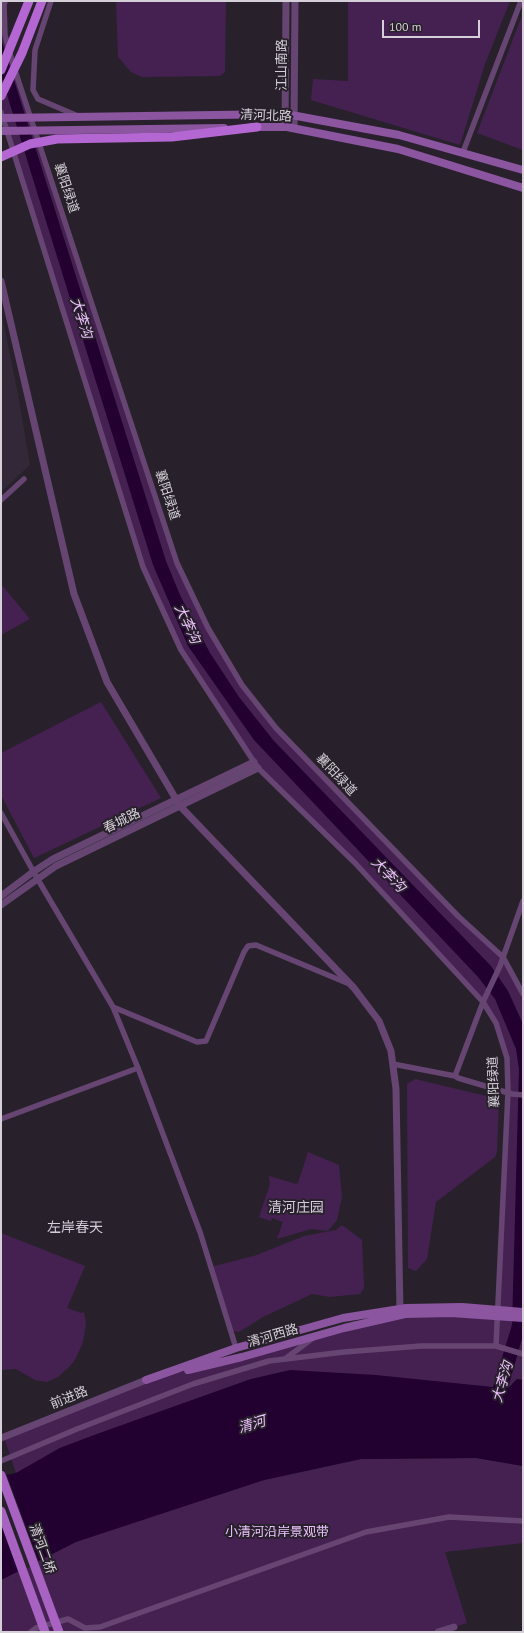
<!DOCTYPE html>
<meta charset="utf-8">
<style>
body{margin:0}
#map{position:relative;width:524px;height:1633px;overflow:hidden;background:#28212b;font-family:"PT Sans",sans-serif}
canvas{display:block}
.frame{position:absolute;inset:0;border:2px solid #d5d0d7;pointer-events:none}
.scale{position:absolute;left:382px;top:20px;width:98px;height:18px;box-sizing:border-box;border:2px solid #d5d0d7;border-top:0;padding-left:5px;font-size:12px;line-height:14px;white-space:nowrap;color:#d5d0d7;-webkit-text-stroke:3px #28212b;paint-order:stroke}
</style>
<div id="map">
<canvas width="524" height="1633"></canvas>
<div class="frame"></div>
<div class="scale">100 m</div>
</div>
<script>
const ctx = document.querySelector('canvas').getContext('2d');
ctx.lineJoin = 'round';
function paint(path, color) { ctx.fillStyle = color; ctx.fill(path, 'evenodd'); }
const shape = rows => new Path2D(rows.map(r => 'M' + r).join(''));
function trace(path, color, width, dash) { ctx.strokeStyle = color; ctx.lineWidth = width; ctx.lineCap = dash ? 'butt' : 'round'; ctx.setLineDash(dash || []); ctx.stroke(path); }
function drawText(font, color, halo, rows, align = 'center') {
  ctx.font = font + ' "PT Sans","Noto Sans SC",sans-serif'; ctx.lineWidth = 4; ctx.setLineDash([]); ctx.textBaseline = 'middle'; ctx.strokeStyle = halo; ctx.fillStyle = color; for (const [text, x, y, turn = 0] of rows) {
    ctx.save(); ctx.translate(x, y); ctx.rotate((+turn || 0) * Math.PI / 180); ctx.textAlign = isNaN(turn) ? turn : align; if (halo) ctx.strokeText(text, 0, 0); ctx.fillText(text, 0, 0); ctx.restore();
  }
}
paint(shape([
 [1,310,18,394,30,465,1,492]
]), '#332837');
paint(shape([
 [1,1,5,35,177,563,208,628,242,685,276,728,338,793,503,957,523,994,523,1380,517,1379,508,1389,251,1379,60,1448,16,1473,4,1437,146,1380,242,1357,405,1314,497,1316,507,1058,496,1023,483,1002,355,863,263,773,181,650,143,567,1,108],
 [116,1,226,1,225,72,220,76,142,77,131,72,118,57],
 [348,1,510,1,485,64,460,145,311,100,313,79,348,81],
 [523,13,523,150,477,133],
 [1,584,30,619,1,635],
 [101,702,161,798,34,858,1,795,1,753],
 [415,1079,499,1099,497,1152,495,1157,436,1202,427,1259,416,1271,408,1268,407,1084],
 [308,1152,339,1165,342,1197,337,1220,328,1231,311,1229,277,1239,283,1222,272,1218,271,1221,259,1217,270,1184,269,1176,296,1184,298,1183],
 [342,1225,362,1240,364,1288,360,1294,330,1297,312,1294,263,1317,239,1332,231,1331,211,1267,257,1255,304,1236,336,1230],
 [1,1233,85,1266,67,1308,81,1313,84,1312,86,1323,83,1342,75,1360,70,1366,58,1377,47,1382,35,1380,16,1369,1,1370],
 [476,1458,523,1466,523,1543,445,1552,467,1623,438,1632,1,1632,1,1580,81,1539,264,1480,361,1459]
]), '#452152');
paint(shape([
 [1,39,166,561,180,595,210,653,239,697,274,741,491,966,508,991,523,1024,523,1335,508,1388,517,1379,523,1380,523,1466,476,1458,361,1459,264,1480,76,1542,1,1580,1,1476,16,1473,60,1448,94,1435,251,1379,290,1370,376,1375,493,1387,512,1325,519,1069,516,1049,495,999,478,977,254,740,188,646,153,565,36,189,1,75]
]), '#22002f');
paint(shape([
 [6,1473,39,1562,19,1573,1,1522,1,1474]
]), '#28212b');
trace(shape([
 [5,1,4,5,5,35,12,61,177,563,208,628,242,685,276,728,458,916,503,957,523,994],
 [51,1,35,50,33,90,38,99,78,116],
 [1,112,143,567,181,650,258,768,355,863,483,1002,496,1023,507,1058,508,1092,496,1346],
 [463,152,521,1],
 [1,500,24,479],
 [1,813,37,878,113,1007,138,1068,200,1232,236,1348],
 [523,901,500,966,483,1002,455,1076,458,1078,512,1094,523,1095],
 [113,1007,197,1042,206,1041,244,952,248,946,256,945,347,983],
 [393,1064,455,1076],
 [1,1119,138,1068],
 [285,1359,313,1338],
 [1,1461,77,1429,193,1384,269,1361,344,1352,421,1346,496,1346,523,1354],
 [31,1632,36,1628,68,1619,85,1628,100,1627,366,1532,449,1517,523,1521]
]), '#664573', 5.5);
trace(shape([
 [285,127,286,1],
 [294,128,295,1],
 [1,281,74,594,107,682,180,806,354,988,379,1021,391,1051,396,1089,400,1313],
 [1,896,33,872,53,859,254,762],
 [1,905,56,866,258,768],
 [1,1438,146,1380],
 [438,1632,454,1627]
]), '#664573', 7);
trace(shape([
 [1,118,286,114,399,135,523,170],
 [252,127,287,127,398,149,523,188],
 [1,131,224,128],
 [188,1370,242,1357,344,1328,405,1314,451,1313,523,1318],
 [146,1380,236,1348,343,1318,406,1308,462,1307,523,1312]
]), '#8b55a0', 8);
trace(shape([
 [1,1475,59,1632],
 [1,1511,45,1632]
]), '#a762c2', 9);
trace(shape([
 [1,70,29,1],
 [1,96,22,53,42,1],
 [1,157,30,144,57,139,172,137,257,127]
]), '#b467d2', 9);
drawText('13px', '#d5d0d7', '#28212b', [
 ["江山南路",282,65,-90],
 ["清河北路",266,116,2],
 ["襄阳绿道",66,188,72],
 ["襄阳绿道",167,495,72],
 ["襄阳绿道",336,775,47],
 ["春城路",122,821,-26],
 ["襄阳绿道",494,1082,-92],
 ["清河西路",273,1336,-16],
 ["前进路",69,1398,-22],
 ["清河二桥",42,1549,70]
]);
drawText('13px', '#eac0fc', '#28212b', [
 ["小清河沿岸景观带",277,1532]
]);
drawText('italic 14px', '#ecc1fd', '#28212b', [
 ["大李沟",81,318,72],
 ["大李沟",187,624,65],
 ["大李沟",388,875,46],
 ["大李沟",503,1382,-74],
 ["清河",252,1425,-16]
]);
drawText('14px', '#d6cdda', '#28212b', [
 ["清河庄园",296,1208],
 ["左岸春天",75,1228]
]);
</script>
